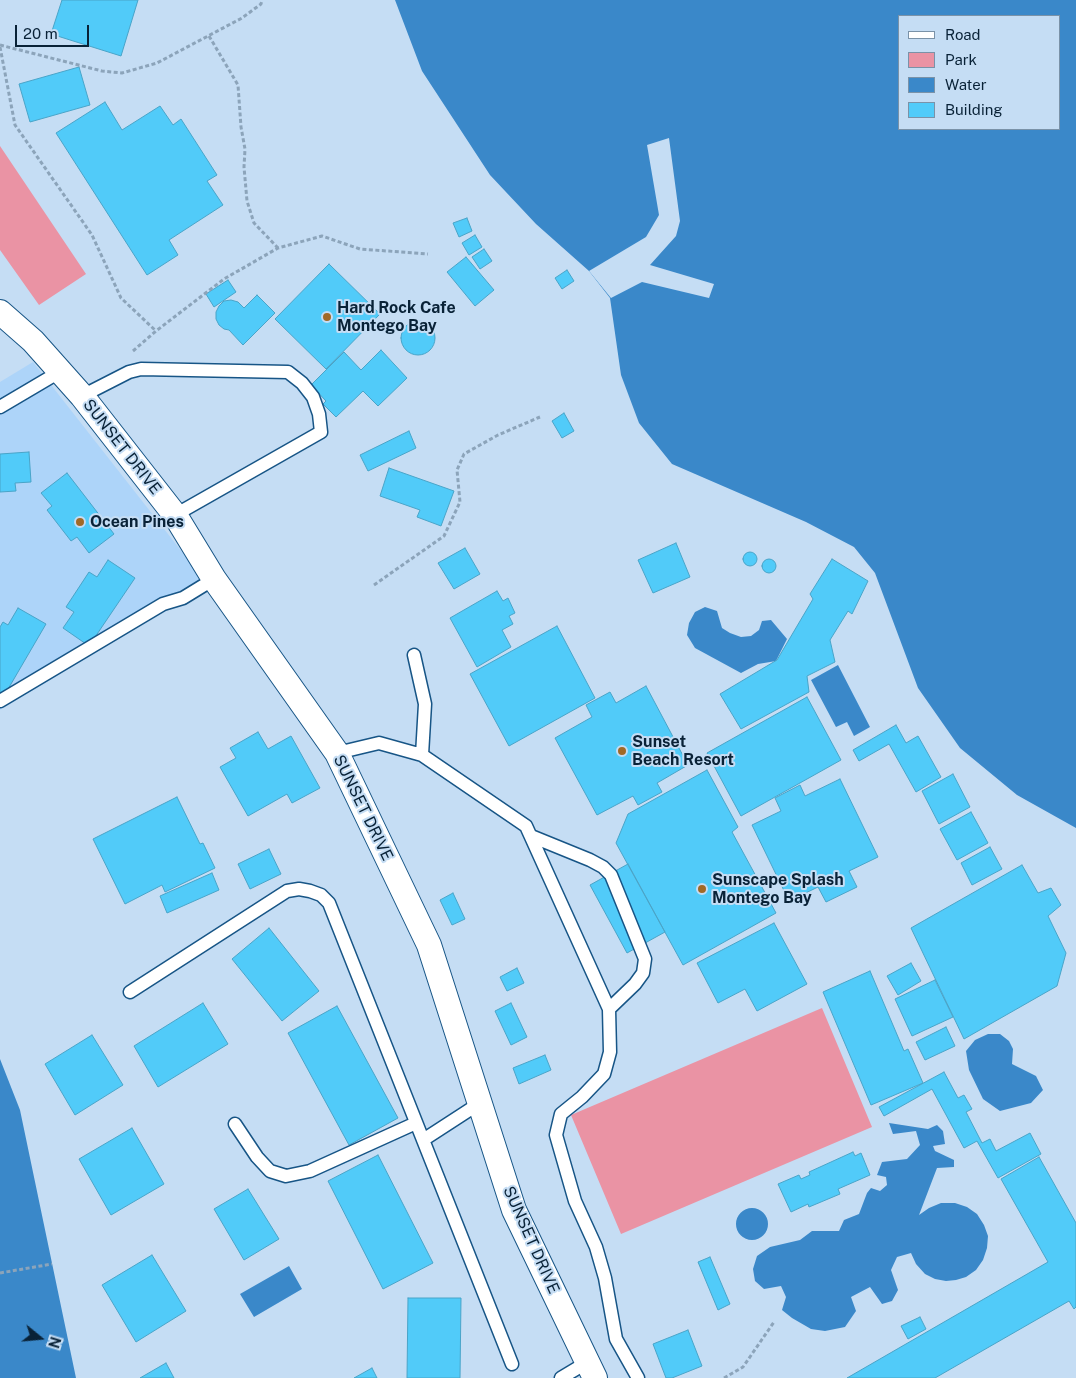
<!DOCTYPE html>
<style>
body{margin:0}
#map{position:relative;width:1076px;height:1378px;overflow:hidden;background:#c5ddf4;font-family:"Public Sans",sans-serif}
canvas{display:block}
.legend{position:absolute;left:898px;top:15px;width:162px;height:115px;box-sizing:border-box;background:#c5ddf4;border:1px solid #7a92a8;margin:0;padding:6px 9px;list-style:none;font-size:15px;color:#092237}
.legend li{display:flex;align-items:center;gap:10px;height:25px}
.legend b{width:25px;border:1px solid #7a92a8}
.north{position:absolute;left:15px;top:1313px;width:50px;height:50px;-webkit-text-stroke:4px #c5ddf4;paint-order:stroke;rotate:107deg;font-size:14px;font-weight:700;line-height:20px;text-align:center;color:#092237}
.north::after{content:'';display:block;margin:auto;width:18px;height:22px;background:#092237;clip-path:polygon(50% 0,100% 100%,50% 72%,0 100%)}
.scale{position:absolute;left:15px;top:25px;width:74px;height:22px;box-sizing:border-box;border:2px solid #092237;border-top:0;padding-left:6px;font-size:15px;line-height:18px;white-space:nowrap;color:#092237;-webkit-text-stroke:4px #c5ddf4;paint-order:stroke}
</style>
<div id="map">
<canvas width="1076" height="1378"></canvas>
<ul class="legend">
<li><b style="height:6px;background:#fff"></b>Road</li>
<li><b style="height:14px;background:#ea93a4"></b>Park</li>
<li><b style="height:14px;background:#3a88c9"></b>Water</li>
<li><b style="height:14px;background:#51cbf9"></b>Building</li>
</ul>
<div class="north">N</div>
<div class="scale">20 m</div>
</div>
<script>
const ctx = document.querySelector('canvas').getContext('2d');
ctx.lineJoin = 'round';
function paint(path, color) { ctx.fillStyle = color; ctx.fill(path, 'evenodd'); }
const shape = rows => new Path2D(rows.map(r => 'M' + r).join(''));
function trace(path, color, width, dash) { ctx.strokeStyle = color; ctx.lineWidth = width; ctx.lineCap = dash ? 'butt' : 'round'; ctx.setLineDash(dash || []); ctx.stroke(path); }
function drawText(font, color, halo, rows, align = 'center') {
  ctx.font = font + ' "Public Sans",sans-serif'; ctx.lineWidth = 4; ctx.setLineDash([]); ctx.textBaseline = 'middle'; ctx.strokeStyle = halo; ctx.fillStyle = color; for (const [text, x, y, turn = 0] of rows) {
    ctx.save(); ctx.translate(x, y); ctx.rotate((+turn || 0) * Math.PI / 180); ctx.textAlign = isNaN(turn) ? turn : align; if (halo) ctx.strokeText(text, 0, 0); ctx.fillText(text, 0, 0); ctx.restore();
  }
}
paint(shape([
 [33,362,208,585,0,710,0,382]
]), '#add4f9');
paint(shape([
 [0,146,86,274,39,305,0,250],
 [822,1008,872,1127,621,1234,571,1115]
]), '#ea93a4');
paint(shape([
 [395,0,1076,0,1076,828,1017,795,960,748,918,688,875,573,854,547,806,522,672,464,639,423,621,375,610,298,589,271,536,224,490,175,422,71],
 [900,16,1060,16,1060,129,900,129],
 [705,607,717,611,722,628,730,633,741,637,751,636,759,630,762,621,771,620,787,639,776,661,758,664,741,673,695,648,687,635,689,623,695,612],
 [838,665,870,727,854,736,847,722,836,727,811,680],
 [988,1034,1000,1034,1009,1041,1013,1049,1012,1064,1036,1076,1043,1090,1031,1103,1000,1111,983,1099,969,1070,966,1051,975,1040],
 [0,1059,20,1110,76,1378,0,1378],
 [889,1123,928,1129,937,1125,943,1131,945,1144,933,1146,935,1151,954,1160,954,1167,937,1168,919,1215,929,1208,941,1203,955,1203,967,1207,977,1214,984,1225,988,1236,987,1248,983,1260,976,1270,966,1277,956,1280,946,1281,935,1279,925,1274,916,1264,911,1253,897,1257,891,1270,898,1290,892,1301,882,1304,870,1287,851,1297,856,1311,845,1327,825,1331,811,1329,792,1318,782,1310,786,1297,781,1286,764,1289,755,1281,753,1269,757,1256,770,1247,800,1240,812,1231,839,1231,844,1220,859,1214,867,1193,871,1188,880,1191,887,1185,886,1177,877,1175,882,1162,907,1159,920,1145,916,1131,893,1134],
 '736 1224a16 16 0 1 1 32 0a16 16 0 1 1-32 0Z',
 [289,1266,302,1289,254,1317,240,1294]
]), '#3a88c9');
paint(shape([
 [669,138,680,221,676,236,650,265,714,284,709,298,642,282,611,298,589,271,646,237,659,215,647,145]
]), '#c5ddf4');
const building = shape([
 [62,0,138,0,121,56,51,34,62,0],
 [79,67,90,105,30,122,19,84,79,67],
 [105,102,122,130,160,106,173,125,181,119,217,175,207,181,223,205,169,240,178,255,147,275,56,133,105,102],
 [467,218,472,231,459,237,453,223,467,218],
 [475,235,482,247,469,255,462,243,475,235],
 [484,249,492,261,480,269,472,257,484,249],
 [466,257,494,290,475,306,447,272,466,257],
 [329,264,380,314,326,369,275,319,329,264],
 [567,270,574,281,562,289,555,278,567,270],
 [228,280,236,292,214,307,206,294,228,280],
 [257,295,275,313,243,345,229,330,224,329,219,325,216,319,216,312,219,306,224,301,231,300,238,302,244,308,257,295],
 '401 338a17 17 0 1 1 34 0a17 17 0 1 1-34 0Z',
 [381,350,407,378,378,406,363,391,336,417,323,404,326,401,311,385,344,352,361,370,381,350],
 [564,413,574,431,562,438,552,421,564,413],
 [409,431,416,448,368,471,360,455,409,431],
 [29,452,31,482,15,483,16,491,0,492,0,454,29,452],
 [389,468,454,491,441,526,417,517,420,510,380,496,389,468],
 [67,473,114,534,89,553,77,537,71,541,47,510,52,506,41,493,67,473],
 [676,543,690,577,653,593,638,560,676,543],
 [465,548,480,574,454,589,438,563,465,548],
 '743 559a7 7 0 1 1 14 0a7 7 0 1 1-14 0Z',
 [832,559,868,581,852,614,848,611,830,640,835,662,807,676,809,692,741,729,720,694,777,660,813,599,810,594,832,559],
 '762 566a7 7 0 1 1 14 0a7 7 0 1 1-14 0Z',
 [108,560,135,578,89,646,63,628,74,612,66,607,89,572,97,577,108,560],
 [497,591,503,601,508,598,515,613,509,616,513,624,502,630,511,647,477,667,450,618,497,591],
 [18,608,46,624,4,696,0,694,0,627,3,622,8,625,18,608],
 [557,626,595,698,509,746,470,674,557,626],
 [646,686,688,765,657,783,662,792,638,805,633,796,597,815,555,738,592,717,586,705,610,692,616,703,646,686],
 [807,697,841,760,741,816,707,753,807,697],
 [896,725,906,743,918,736,941,777,916,792,889,744,859,761,853,750,896,725],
 [258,732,268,749,291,736,320,788,292,803,287,794,248,816,220,767,236,758,230,748,258,732],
 [707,770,738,827,732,832,776,913,683,965,616,843,628,814,707,770],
 [953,774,970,807,939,824,922,791,953,774],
 [840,779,878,857,849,871,857,887,826,902,818,887,789,901,752,825,781,811,775,798,800,785,805,796,840,779],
 [177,797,200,844,203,843,215,868,165,892,162,885,125,904,93,839,177,797],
 [971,812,988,843,957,860,940,829,971,812],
 [990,847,1002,869,972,885,961,863,990,847],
 [269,849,281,874,250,889,238,864,269,849],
 [628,864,665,932,627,953,590,885,628,864],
 [1022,865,1038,893,1051,888,1061,905,1048,916,1066,953,1057,986,964,1039,911,928,1022,865],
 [212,873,219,890,167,913,160,896,212,873],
 [453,893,465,919,452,925,440,900,453,893],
 [774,923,807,984,757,1011,745,989,718,1003,697,963,774,923],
 [269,928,319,991,282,1021,232,959,269,928],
 [911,963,921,981,898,995,887,976,911,963],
 [517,968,524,983,507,991,500,977,517,968],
 [870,971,904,1051,908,1049,923,1083,871,1105,823,992,870,971],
 [935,980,953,1017,912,1036,895,999,935,980],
 [203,1003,228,1044,158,1087,134,1046,203,1003],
 [511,1003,527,1037,511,1045,495,1011,511,1003],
 [337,1006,398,1118,349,1145,288,1033,337,1006],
 [946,1027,955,1046,925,1060,916,1042,946,1027],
 [92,1035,123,1085,75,1115,45,1064,92,1035],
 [545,1055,551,1070,519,1084,513,1068,545,1055],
 [944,1072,958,1098,964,1095,972,1109,966,1112,982,1143,990,1139,996,1151,1030,1133,1041,1154,998,1178,977,1141,964,1148,932,1089,884,1116,879,1107,944,1072],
 [132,1128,164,1184,111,1215,79,1159,132,1128],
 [853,1152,855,1156,861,1153,870,1175,838,1189,840,1194,809,1207,808,1204,791,1212,778,1184,799,1175,801,1179,810,1175,809,1172,853,1152],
 [378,1155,433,1263,383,1289,328,1181,378,1155],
 [1039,1157,1076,1223,1076,1307,1074,1309,1069,1301,935,1378,847,1378,1048,1262,1001,1179,1039,1157],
 [248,1189,279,1239,244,1260,214,1209,248,1189],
 [152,1255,186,1311,136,1342,102,1285,152,1255],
 [710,1257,730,1304,718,1310,698,1262,710,1257],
 [408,1298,461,1298,460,1378,407,1378,408,1298],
 [920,1317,926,1329,908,1339,901,1326,920,1317],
 [688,1330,702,1366,672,1378,666,1378,653,1344,688,1330],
 [166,1363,174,1378,140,1378,166,1363],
 [372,1368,377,1378,354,1378,372,1368]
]);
paint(building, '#51cbf9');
trace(building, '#49a4c8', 1);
const lane = shape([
 [82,396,129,372,141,369,288,372,302,383,313,397,319,414,321,432,175,515],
 [0,407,61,371],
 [414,655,425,704,422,755],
 [0,701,163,604,183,598,214,579],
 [337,753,379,743,422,755,526,826,609,1009,610,1052,604,1074,582,1097,561,1114,556,1135,575,1201,596,1247,605,1278,616,1339,638,1378],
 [531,836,590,860,603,867,611,875,645,959,643,973,635,984,609,1009],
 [130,992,287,891,299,889,310,891,321,895,329,903,512,1364],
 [235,1124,257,1157,270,1171,286,1176,310,1171,416,1123],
 [423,1140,480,1103],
 [561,1378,586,1363]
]);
const street = shape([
 [0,312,33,341,82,396,175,515,214,579,337,753,429,945,514,1210,595,1378]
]);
trace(lane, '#175586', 15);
trace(street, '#175586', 26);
trace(shape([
 [209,36,238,85,241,127,245,149,244,167,247,201,254,223,278,248],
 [0,45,102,71,122,73,157,63,242,18,261,4,262,0],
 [0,47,15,125,92,235,121,298,156,331],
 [133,351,156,331,224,279,278,248,322,236,360,249,428,254],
 [374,585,444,536,460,502,457,470,464,454,498,435,540,417],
 [0,1273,52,1264],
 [724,1378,743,1367,774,1322]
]), '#8ca4ba', 3, [4, 2.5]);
trace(lane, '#fff', 12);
trace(street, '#fff', 24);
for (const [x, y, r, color] of [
 [327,317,5,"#a16926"],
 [80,522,5,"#a16926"],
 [622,751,5,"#a16926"],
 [702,889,5,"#a16926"]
]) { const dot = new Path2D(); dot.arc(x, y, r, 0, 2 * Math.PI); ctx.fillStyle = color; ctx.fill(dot); trace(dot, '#c5ddf4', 2); }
drawText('bold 16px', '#092237', '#c5ddf4', [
 ["Hard Rock Cafe",337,308],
 ["Montego Bay",337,326],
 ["Ocean Pines",90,522],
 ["Sunset",632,742],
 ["Beach Resort",632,760],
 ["Sunscape Splash",712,880],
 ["Montego Bay",712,898]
], 'left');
drawText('16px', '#092237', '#c5ddf4', [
 ["SUNSET DRIVE",122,447,52],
 ["SUNSET DRIVE",363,808,64],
 ["SUNSET DRIVE",531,1240,66]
]);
</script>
